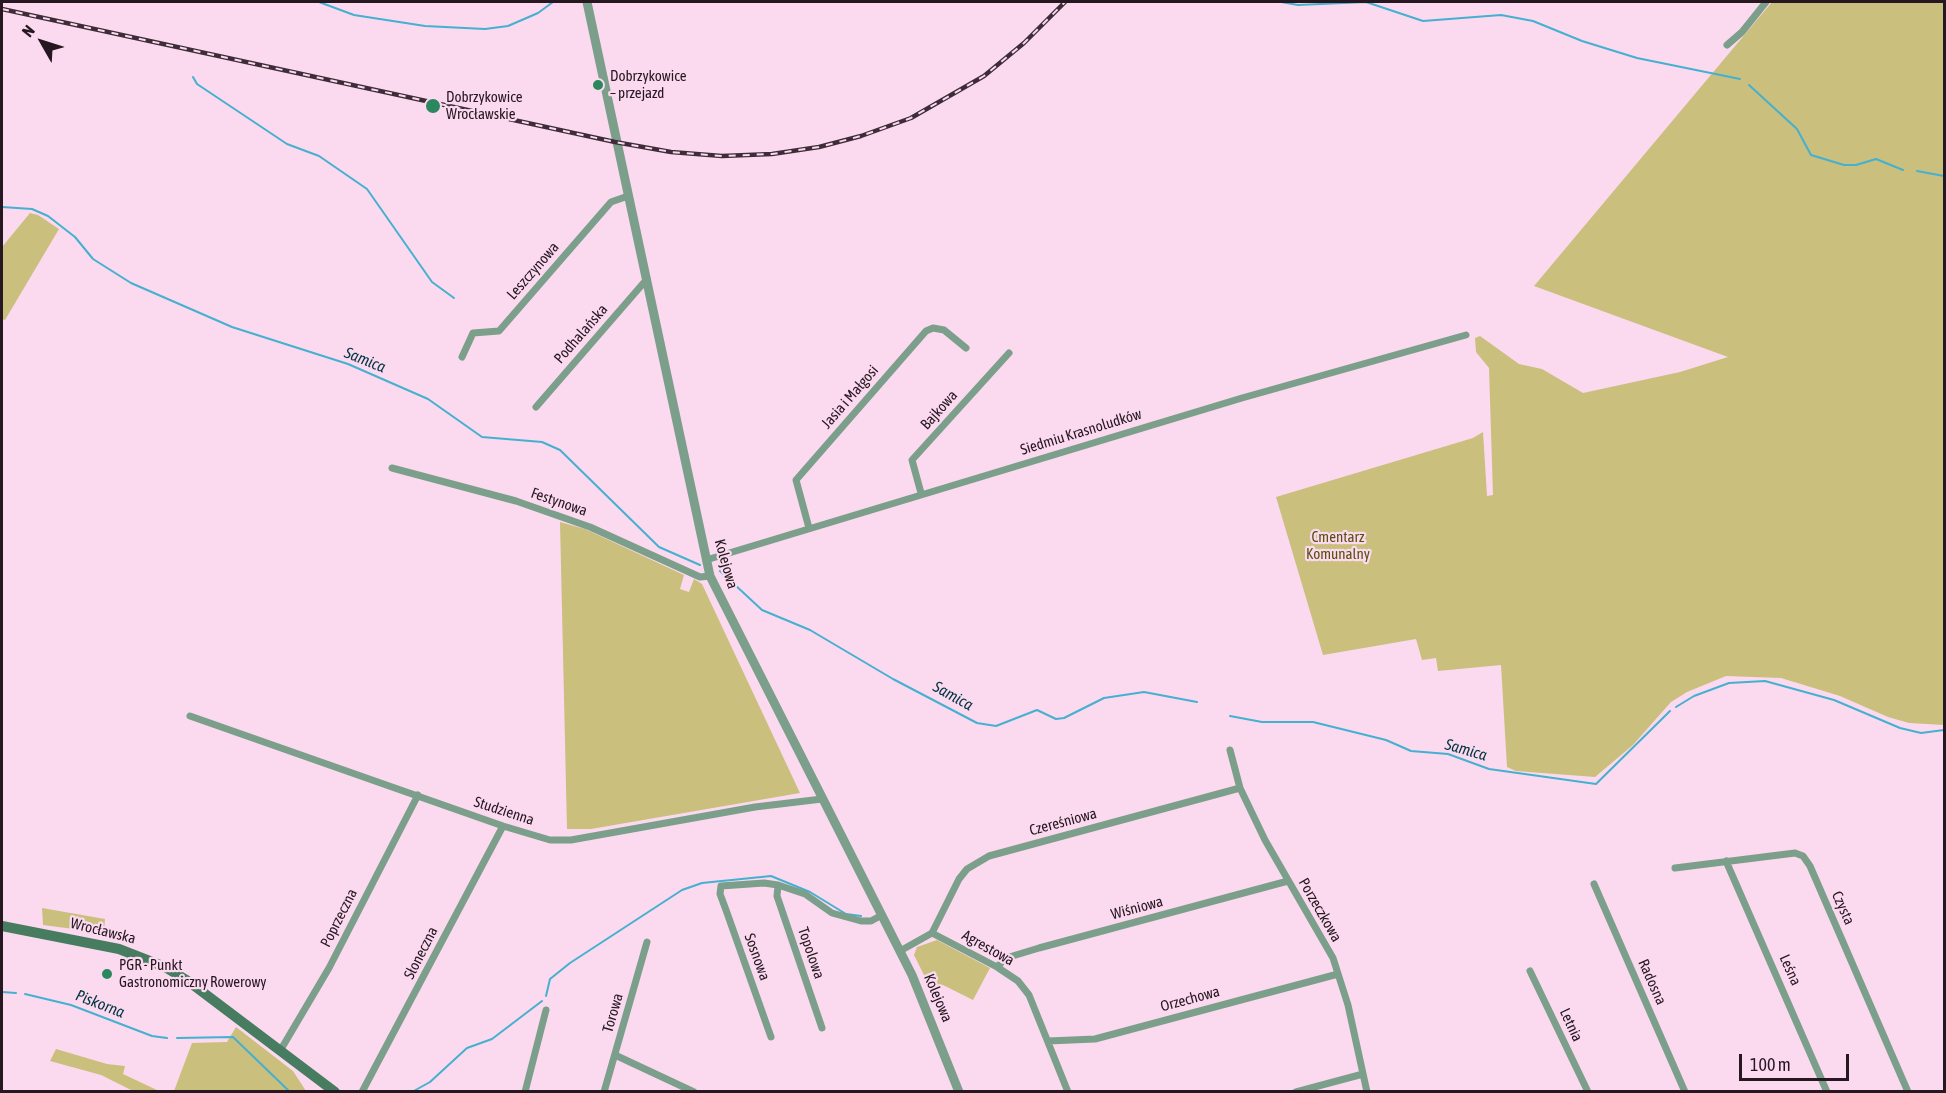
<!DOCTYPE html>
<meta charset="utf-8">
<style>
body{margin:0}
#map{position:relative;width:1946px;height:1093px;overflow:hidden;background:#fbdaef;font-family:"Asap Condensed",sans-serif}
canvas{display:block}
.frame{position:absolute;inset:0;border:3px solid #261721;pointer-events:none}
.north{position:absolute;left:12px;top:12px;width:60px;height:60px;-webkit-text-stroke:4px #fbdaef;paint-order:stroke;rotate:309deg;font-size:16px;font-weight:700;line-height:24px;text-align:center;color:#261721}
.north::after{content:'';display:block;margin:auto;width:21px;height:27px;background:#261721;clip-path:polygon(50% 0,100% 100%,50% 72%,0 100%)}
.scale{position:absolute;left:1739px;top:1054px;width:110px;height:27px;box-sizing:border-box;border:3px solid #261721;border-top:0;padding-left:8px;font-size:18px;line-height:21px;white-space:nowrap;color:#261721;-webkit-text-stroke:4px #fbdaef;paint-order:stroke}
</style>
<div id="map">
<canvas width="1946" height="1093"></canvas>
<div class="frame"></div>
<div class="north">N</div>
<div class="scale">100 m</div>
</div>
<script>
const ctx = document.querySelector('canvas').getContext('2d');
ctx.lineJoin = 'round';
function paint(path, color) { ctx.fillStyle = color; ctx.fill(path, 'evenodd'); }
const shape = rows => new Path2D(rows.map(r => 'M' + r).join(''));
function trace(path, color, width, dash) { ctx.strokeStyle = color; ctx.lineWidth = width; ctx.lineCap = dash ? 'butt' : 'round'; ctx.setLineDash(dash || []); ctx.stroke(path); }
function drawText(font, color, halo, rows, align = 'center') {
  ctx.font = font + ' "Asap Condensed",sans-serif'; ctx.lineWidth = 4.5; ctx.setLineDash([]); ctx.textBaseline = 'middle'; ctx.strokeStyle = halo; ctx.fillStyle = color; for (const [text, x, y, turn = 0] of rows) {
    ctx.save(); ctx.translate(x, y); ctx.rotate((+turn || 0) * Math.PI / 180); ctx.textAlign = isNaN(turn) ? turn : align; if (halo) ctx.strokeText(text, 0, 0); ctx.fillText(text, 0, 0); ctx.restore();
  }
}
paint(shape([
 [1772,2,1944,2,1944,725,1909,723,1888,717,1840,696,1781,678,1726,676,1687,692,1671,702,1633,745,1595,777,1516,771,1507,767,1501,665,1438,671,1436,658,1422,660,1416,639,1323,655,1276,497,1473,438,1483,432,1487,496,1493,495,1489,368,1476,352,1475,338,1480,336,1519,364,1542,369,1583,393,1680,372,1728,357,1534,286],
 [30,213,38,215,59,229,5,320,2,319,2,247],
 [560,522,585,529,684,575,680,589,689,592,694,579,702,584,800,793,591,829,567,829],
 [42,908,105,919,104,933,43,925],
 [937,940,990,968,973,1000,943,985,931,989,914,955,917,947],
 [236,1027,293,1071,306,1091,174,1091,192,1043,227,1042],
 [56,1049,107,1064,125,1066,123,1074,159,1091,133,1091,101,1075,50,1061]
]), '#cabf7d');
trace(shape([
 [319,2,354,15,425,26,485,29,508,26,538,13,553,2],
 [1281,2,1298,5,1366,2,1423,21,1501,15,1533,21,1582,41,1637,58,1740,79],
 [193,77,197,84,287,144,319,156,367,189,432,282,454,298],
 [1749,85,1797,129,1811,155,1844,165,1856,165,1876,159,1903,170],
 [1917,171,1944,176],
 [2,207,32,209,48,216,75,237,93,259,131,283,232,327,348,364,428,399,482,437,542,442,560,450,659,547,700,565],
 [720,571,762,610,810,630,893,679,977,723,996,726,1037,710,1056,719,1064,718,1104,698,1144,692,1197,702],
 [1676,707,1694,696,1729,683,1765,681,1834,700,1900,728,1921,733,1944,730],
 [1230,716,1262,722,1313,722,1386,740,1411,751,1448,754,1489,769,1596,784,1670,711],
 [2,992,16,993],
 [25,994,71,1005,152,1036,167,1038],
 [546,996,550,979,570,963,682,890,702,883,771,876,810,892,846,914,861,916],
 [177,1038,233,1037,290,1092],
 [412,1092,430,1082,467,1048,492,1039,542,1001]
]), '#45b0cf', 2);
trace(shape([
 [1727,45,1742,32,1766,2],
 [462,357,473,333,499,331,611,202,628,196],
 [536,407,647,279],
 [392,468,516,501,590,527,700,577,710,576],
 [921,493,912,460,1009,353],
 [809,528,796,480,926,331,933,328,944,330,966,348],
 [706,560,1242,398,1466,335],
 [190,716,503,826,550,840,571,840,755,807,822,799],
 [1230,750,1240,788,1265,840,1333,958,1348,1005,1367,1092],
 [1726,861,1827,1092],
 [1675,868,1795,853,1803,856,1810,866,1908,1092],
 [1594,884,1685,1092],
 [778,885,777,896,822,1028],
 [932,933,959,879,967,869,989,856,1240,788],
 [900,951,932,933,997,967,1018,981,1029,995,1068,1092],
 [997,967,1006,958,1039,948,1288,881],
 [1530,971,1588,1092],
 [771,1037,726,910,720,894,721,886,764,883,778,885,805,894,832,913,861,921,871,921,882,915],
 [1048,1041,1095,1039,1338,974],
 [280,1051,329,968,418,795],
 [615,1055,694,1092],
 [362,1092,503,826],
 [525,1092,546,1010],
 [604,1092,647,942],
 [1296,1092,1363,1074]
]), '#7c9f8b', 7);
trace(shape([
 [587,2,710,576,912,975,959,1092]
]), '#7c9f8b', 9);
trace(shape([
 [2,926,119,949,165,967,188,981,335,1092]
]), '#477c61', 10);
const rail = shape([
 [2,9,615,142,671,152,722,156,772,154,819,147,861,136,911,118,984,76,1024,43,1065,2]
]);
trace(rail, '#3e2d38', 4.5);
trace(rail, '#fbdaef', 2, [7]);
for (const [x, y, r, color] of [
 [598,85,6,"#2a875e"],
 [433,106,8,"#2a875e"],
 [107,974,6,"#2a875e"]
]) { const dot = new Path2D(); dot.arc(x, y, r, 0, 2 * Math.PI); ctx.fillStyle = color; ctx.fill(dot); trace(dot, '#fbdaef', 2); }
drawText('15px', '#261721', '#fbdaef', [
 ["Dobrzykowice",610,76],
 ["– przejazd",610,93],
 ["Dobrzykowice",446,97],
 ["Wrocławskie",446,114],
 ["PGR - Punkt",119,965],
 ["Gastronomiczny Rowerowy",119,982]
], 'left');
drawText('15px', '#261721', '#fbdaef', [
 ["Leszczynowa",533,271,-49],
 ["Podhalańska",581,334,-49],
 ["Jasia i Małgosi",850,397,-49],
 ["Bajkowa",939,410,-48],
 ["Siedmiu Krasnoludków",1081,432,-17],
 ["Festynowa",559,502,19],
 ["Kolejowa",726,564,74],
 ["Studzienna",504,811,18],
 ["Czereśniowa",1063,822,-15],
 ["Wiśniowa",1137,908,-15],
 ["Czysta",1843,908,66],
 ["Porzeczkowa",1320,910,60],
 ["Poprzeczna",339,918,-63],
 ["Wrocławska",103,931,14],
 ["Agrestowa",988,948,29],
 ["Słoneczna",421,953,-63],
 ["Topolowa",811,953,71],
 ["Sosnowa",757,957,70],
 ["Leśna",1790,970,66],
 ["Radosna",1652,982,66],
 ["Kolejowa",938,998,67],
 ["Orzechowa",1190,999,-15],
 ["Torowa",613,1013,-74],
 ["Letnia",1571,1025,65]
]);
drawText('15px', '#59500e', '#fbdaef', [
 ["Cmentarz",1338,537],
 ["Komunalny",1338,554]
]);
drawText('italic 16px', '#013542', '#fbdaef', [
 ["Samica",365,360,22],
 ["Samica",953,696,29],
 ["Samica",1466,750,16],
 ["Piskorna",100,1004,21]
]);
</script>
